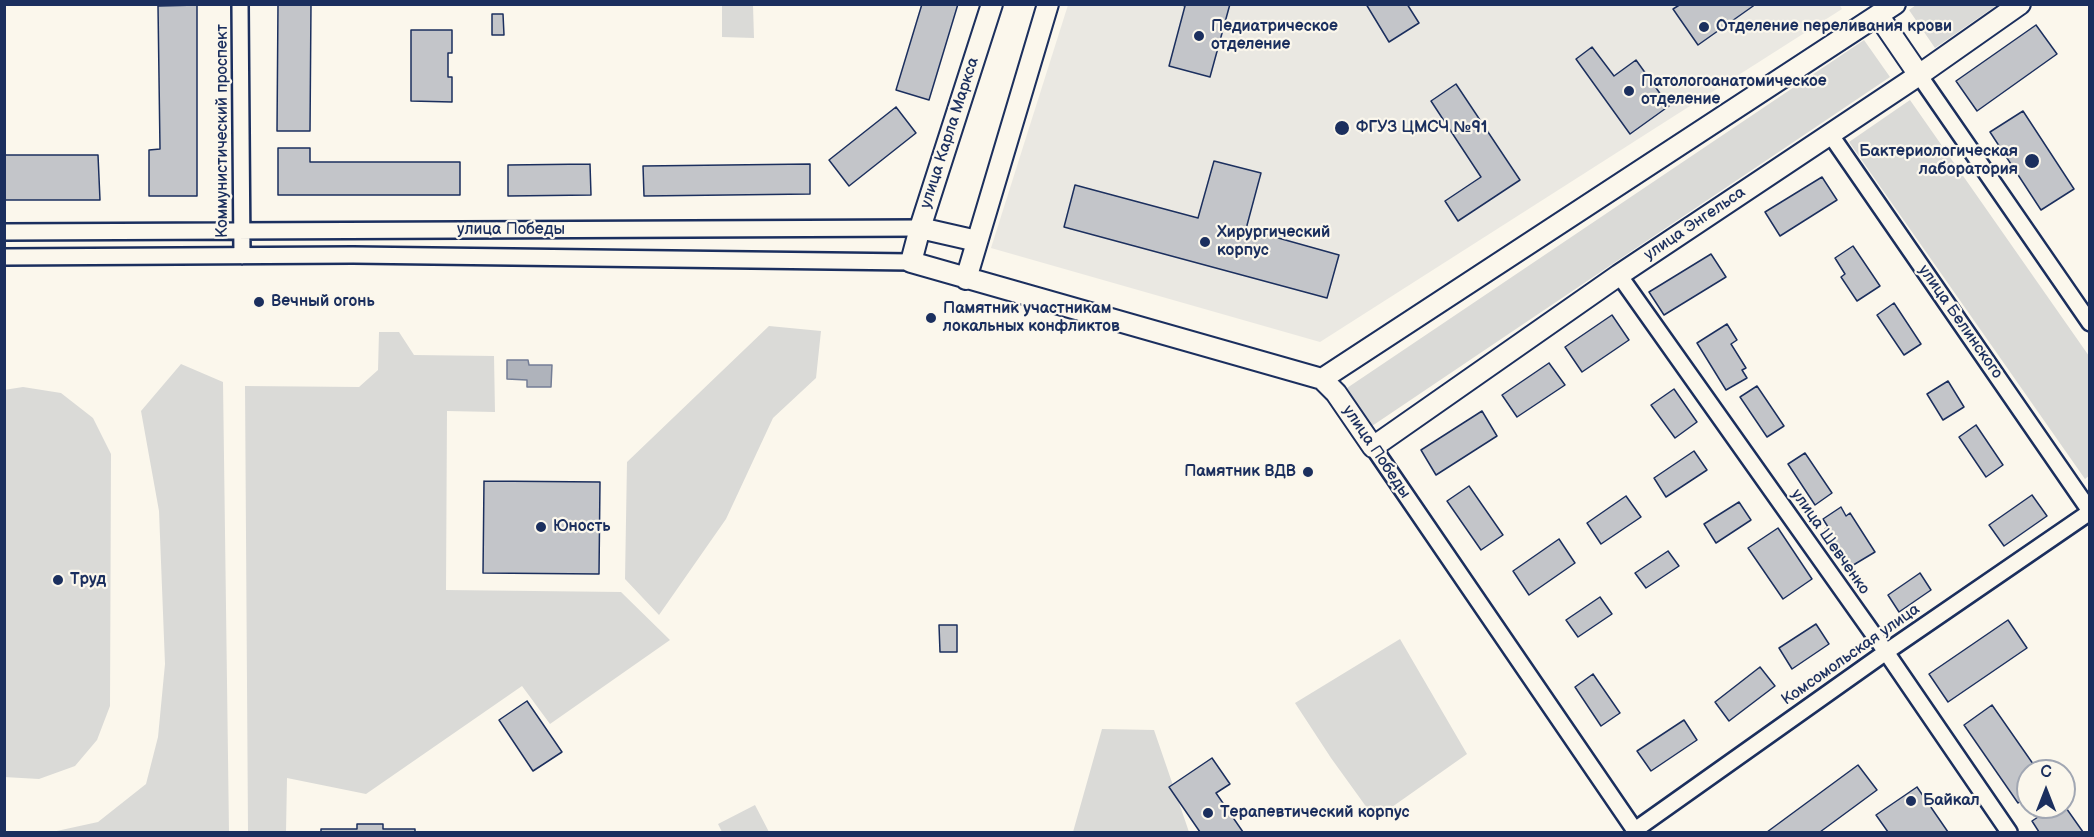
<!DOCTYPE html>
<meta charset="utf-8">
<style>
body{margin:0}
#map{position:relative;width:2094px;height:837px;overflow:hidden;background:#fbf7ec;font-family:"Balsamiq Sans",sans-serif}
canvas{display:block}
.frame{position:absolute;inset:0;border:6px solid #1b2f5e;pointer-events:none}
.north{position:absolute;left:2016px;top:759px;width:60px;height:60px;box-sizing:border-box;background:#fbf7ec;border:2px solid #a1a7b3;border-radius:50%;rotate:0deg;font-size:16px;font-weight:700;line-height:24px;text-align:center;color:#1b2f5e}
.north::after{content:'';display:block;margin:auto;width:21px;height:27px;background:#1b2f5e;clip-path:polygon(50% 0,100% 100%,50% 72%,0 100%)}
</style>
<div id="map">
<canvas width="2094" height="837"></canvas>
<div class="frame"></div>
<div class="north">С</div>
</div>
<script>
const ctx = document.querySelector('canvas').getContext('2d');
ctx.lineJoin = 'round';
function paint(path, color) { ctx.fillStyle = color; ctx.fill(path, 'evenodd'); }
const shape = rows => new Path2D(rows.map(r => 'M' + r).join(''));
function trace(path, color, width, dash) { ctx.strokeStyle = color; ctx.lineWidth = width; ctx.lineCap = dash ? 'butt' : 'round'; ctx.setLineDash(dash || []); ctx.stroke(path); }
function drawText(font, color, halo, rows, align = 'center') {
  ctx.font = font + ' "Balsamiq Sans",sans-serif'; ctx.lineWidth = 4.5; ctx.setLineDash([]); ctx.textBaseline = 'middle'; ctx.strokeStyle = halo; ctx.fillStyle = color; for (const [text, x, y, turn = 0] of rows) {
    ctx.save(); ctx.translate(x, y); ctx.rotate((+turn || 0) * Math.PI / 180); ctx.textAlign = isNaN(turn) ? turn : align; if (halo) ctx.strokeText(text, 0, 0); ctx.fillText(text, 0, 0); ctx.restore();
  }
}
paint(shape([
 [1839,4,1842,9,1320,342,991,248,1068,5]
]), '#eae8e2');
paint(shape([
 [722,5,753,5,754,38,722,37],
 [1916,5,1917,4,1997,5,1935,48,1909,10],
 [1864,40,1890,77,1372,426,1347,388],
 [1910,100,2089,356,2090,475,2085,479,1849,142],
 [769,326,821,331,816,378,773,418,726,519,659,615,625,579,627,462],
 [379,332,399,332,414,355,494,356,495,412,447,411,446,590,621,592,670,640,550,724,522,686,366,794,287,778,286,832,248,832,245,386,359,387,378,370],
 [181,364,223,382,229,832,52,832,98,822,146,784,158,737,165,664,159,511,141,411],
 [23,387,61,393,93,418,111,454,110,706,97,740,75,766,39,779,4,777,4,390],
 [1400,639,1467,754,1375,819,1331,758,1295,703],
 [1102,729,1154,730,1189,832,1073,832],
 [755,805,769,832,722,832,718,824]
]), '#dadad7');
const water = shape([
 [507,360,528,360,529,365,552,365,551,387,527,387,527,380,507,379,507,360]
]);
paint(water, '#afb3bb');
trace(water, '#747e96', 1.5);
const building = shape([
 [278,4,311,4,310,131,277,131,278,4],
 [922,4,958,4,929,100,896,90,922,4],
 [1179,4,1230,4,1210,77,1169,66,1185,6,1179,4],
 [1366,4,1407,4,1419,23,1389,42,1366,4],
 [1681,4,1756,4,1698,45,1673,9,1681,4],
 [197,5,197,196,149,196,149,150,160,149,158,6,197,5],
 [492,14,503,14,504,35,492,35,492,14],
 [2036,25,2057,54,1977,111,1956,81,2036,25],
 [411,30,452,30,452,53,448,53,448,77,452,77,452,102,411,101,411,30],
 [1592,47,1614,76,1636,60,1669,106,1630,134,1576,59,1592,47],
 [1456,84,1520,180,1458,221,1445,201,1481,177,1431,101,1456,84],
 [896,107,916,133,849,186,829,160,896,107],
 [2023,111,2074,189,2041,210,1990,132,2023,111],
 [278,148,310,148,310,162,460,162,460,195,278,195,278,148],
 [4,155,98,155,100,200,4,200,4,155],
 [1214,161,1261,173,1246,229,1339,255,1327,298,1064,227,1075,185,1198,218,1214,161],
 [590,164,591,195,508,196,508,165,590,164],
 [810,164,810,194,644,196,643,166,810,164],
 [1822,177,1837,200,1780,236,1765,212,1822,177],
 [1853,246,1880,286,1857,301,1841,277,1845,274,1835,258,1853,246],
 [1711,254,1726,277,1664,315,1649,292,1711,254],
 [1894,303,1921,344,1904,355,1877,315,1894,303],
 [1612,315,1629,340,1582,372,1565,347,1612,315],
 [1727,324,1737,340,1731,344,1746,368,1742,370,1747,378,1726,390,1697,343,1727,324],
 [1549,363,1565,385,1517,417,1502,395,1549,363],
 [1948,381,1964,407,1943,420,1927,394,1948,381],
 [1757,386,1784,426,1767,437,1740,397,1757,386],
 [1674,389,1697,422,1675,438,1651,405,1674,389],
 [1482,411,1497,436,1436,475,1421,450,1482,411],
 [1976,425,2003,465,1986,477,1959,437,1976,425],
 [1694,451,1707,470,1666,497,1654,478,1694,451],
 [1805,453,1832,493,1815,505,1788,464,1805,453],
 [484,481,600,482,599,574,483,573,484,481],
 [1469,486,1503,535,1481,550,1447,501,1469,486],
 [2032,495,2047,516,2004,546,1989,525,2032,495],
 [1626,496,1641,517,1601,544,1587,523,1626,496],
 [1739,502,1751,520,1716,543,1704,524,1739,502],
 [1841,507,1846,516,1850,513,1875,552,1850,567,1825,529,1828,527,1823,519,1841,507],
 [1778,528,1812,579,1783,599,1748,548,1778,528],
 [1559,539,1575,563,1529,595,1513,571,1559,539],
 [1668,551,1679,566,1646,588,1635,573,1668,551],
 [1920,573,1931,590,1899,612,1888,595,1920,573],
 [1600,597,1612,614,1578,637,1566,620,1600,597],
 [2008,620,2027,648,1948,702,1929,674,2008,620],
 [1816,624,1829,644,1792,669,1779,648,1816,624],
 [939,625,957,625,957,652,940,652,939,625],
 [1760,667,1775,686,1729,721,1715,702,1760,667],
 [1593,674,1620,713,1601,726,1575,687,1593,674],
 [527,701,562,752,533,771,499,720,527,701],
 [1992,705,2038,771,2028,771,2028,796,2018,803,1964,725,1992,705],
 [1684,720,1697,740,1651,771,1637,751,1684,720],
 [1212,758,1230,784,1216,793,1243,832,1200,832,1169,787,1212,758],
 [1858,765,1877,790,1820,832,1767,832,1858,765],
 [1917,787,1948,832,1888,832,1876,815,1917,787],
 [2064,805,2083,832,2039,832,2032,821,2053,807,2064,807,2064,805],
 [357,824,383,824,383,829,415,829,415,832,321,832,321,829,357,829,357,824]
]);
paint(building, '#c3c5c9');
trace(building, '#1b2f5e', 1.5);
const minor = shape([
 [240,4,242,256],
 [1919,75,2090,323],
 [1830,134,2090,511],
 [4,232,920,228],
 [4,257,353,255,911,262],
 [1619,275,1886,652,2009,832],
 [1373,447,1636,832],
 [1635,830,1886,652,2090,512]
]);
const major = shape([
 [992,4,920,228,911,262,1322,379,1336,393,1373,447,1619,275,1919,75,2020,4],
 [1878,15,1919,75],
 [920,228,977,241],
 [966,279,1048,4],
 [1322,379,1895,4]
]);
trace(minor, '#1b2f5e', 20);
trace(major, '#1b2f5e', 24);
trace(minor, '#fbf7ec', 15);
trace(major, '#fbf7ec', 20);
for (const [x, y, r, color] of [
 [1704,27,6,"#1b2f5e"],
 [1199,36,6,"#1b2f5e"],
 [1629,91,6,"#1b2f5e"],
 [1342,128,8,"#1b2f5e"],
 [2032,161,8,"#1b2f5e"],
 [1205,242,6,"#1b2f5e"],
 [259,302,6,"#1b2f5e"],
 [931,318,6,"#1b2f5e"],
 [1308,472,6,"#1b2f5e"],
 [541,527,6,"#1b2f5e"],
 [58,580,6,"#1b2f5e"],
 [1911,801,6,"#1b2f5e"],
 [1208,813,6,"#1b2f5e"]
]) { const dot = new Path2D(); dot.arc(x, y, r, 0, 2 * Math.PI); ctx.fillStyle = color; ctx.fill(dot); trace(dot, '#fbf7ec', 2); }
drawText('bold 16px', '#1b2f5e', '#fbf7ec', [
 ["Педиатрическое",1211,27],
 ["отделение",1211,45],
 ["Отделение переливания крови",1716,27],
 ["Патологоанатомическое",1641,82],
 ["отделение",1641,100],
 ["ФГУЗ ЦМСЧ №91",1356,128],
 ["Бактериологическая",2018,152,"right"],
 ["лаборатория",2018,170,"right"],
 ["Хирургический",1217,233],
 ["корпус",1217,251],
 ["Вечный огонь",271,302],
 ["Памятник участникам",943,309],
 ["локальных конфликтов",943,327],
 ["Памятник ВДВ",1296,472,"right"],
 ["Юность",553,527],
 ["Труд",70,580],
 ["Байкал",1923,801],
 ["Терапевтический корпус",1220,813]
], 'left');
drawText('16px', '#1b2f5e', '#fbf7ec', [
 ["Коммунистический проспект",223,131,-90],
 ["улица Карла Маркса",950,133,-72],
 ["улица Энгельса",1695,224,-34],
 ["улица Победы",511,230],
 ["улица Белинского",1960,322,55],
 ["улица Победы",1376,452,56],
 ["улица Шевченко",1830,542,55],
 ["Комсомольская улица",1851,655,-35]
]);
</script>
